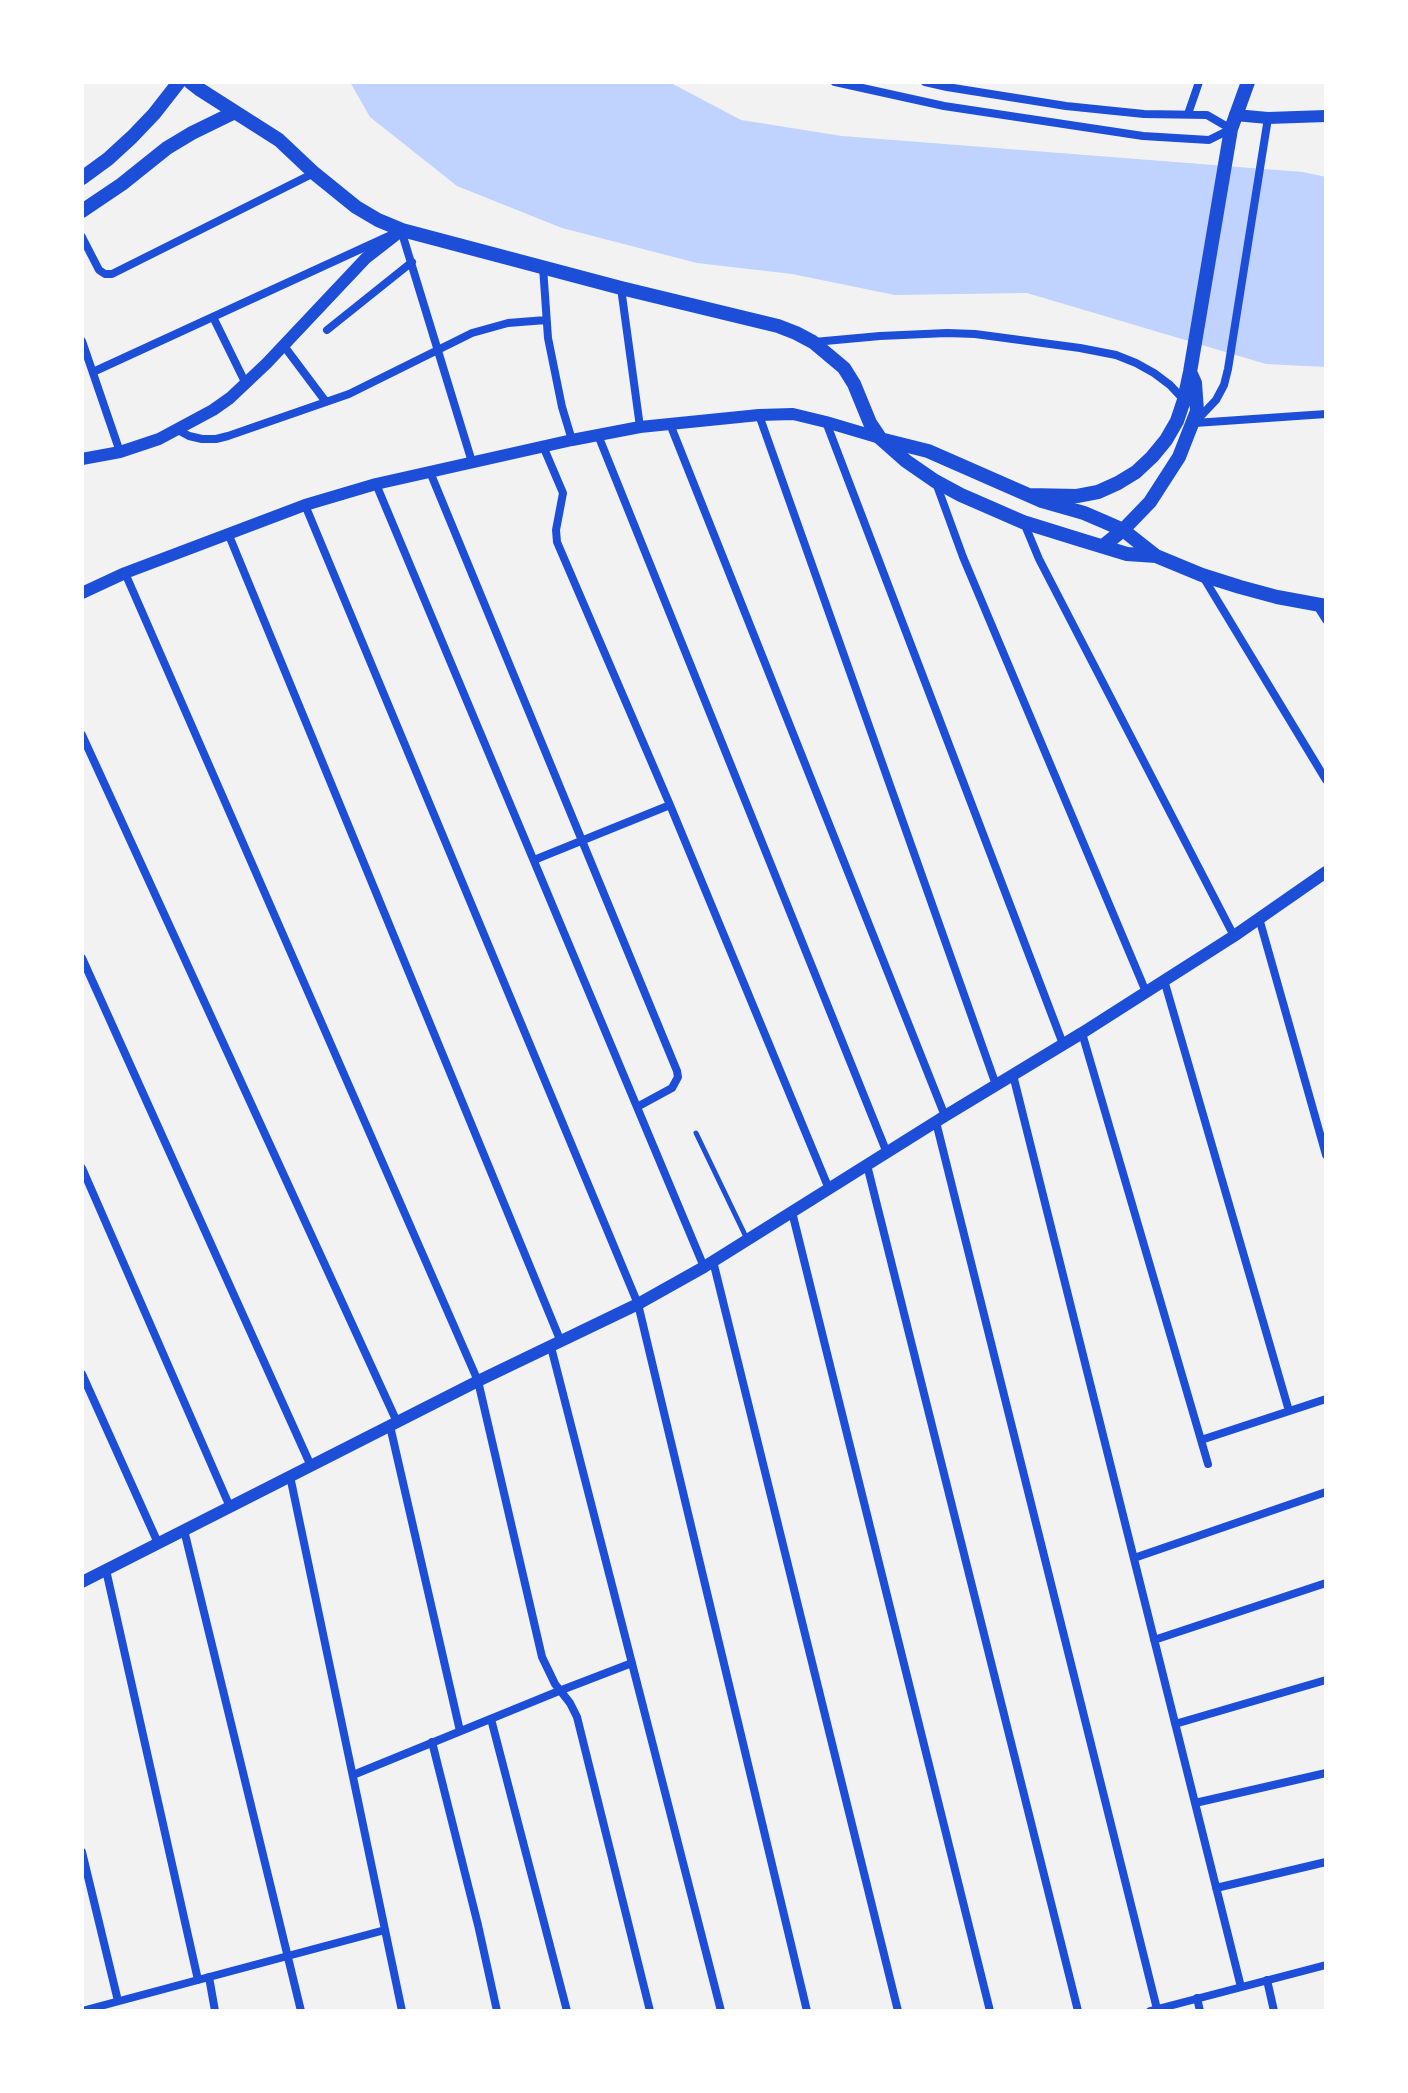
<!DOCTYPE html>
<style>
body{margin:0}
#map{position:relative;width:1408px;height:2093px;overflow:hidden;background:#f2f2f2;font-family:"Space Grotesk",sans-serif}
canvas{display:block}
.frame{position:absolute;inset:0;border:84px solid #fff;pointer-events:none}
</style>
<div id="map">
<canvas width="1408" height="2093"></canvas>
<div class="frame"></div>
</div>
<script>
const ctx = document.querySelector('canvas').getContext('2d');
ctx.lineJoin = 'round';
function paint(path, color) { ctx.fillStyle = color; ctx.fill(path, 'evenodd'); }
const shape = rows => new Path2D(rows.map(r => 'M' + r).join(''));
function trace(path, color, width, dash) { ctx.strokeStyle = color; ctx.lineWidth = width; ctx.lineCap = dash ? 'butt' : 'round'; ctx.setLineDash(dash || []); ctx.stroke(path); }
paint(shape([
 [350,82,669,82,741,120,842,136,1303,172,1326,177,1326,367,1266,364,1027,293,895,295,792,274,697,263,562,228,457,186,370,117]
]), '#bfd3fe');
trace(shape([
 [696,1133,747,1239]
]), '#1d4ed8', 5);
trace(shape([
 [835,82,944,106,1143,136,1209,140,1231,129,1207,115,1144,114,1066,106,947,87,925,82],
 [1188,114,1199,82],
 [401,230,472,462],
 [82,237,99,270,105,274,112,274,314,173],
 [543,267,548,338,562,407,572,440],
 [621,288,640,427],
 [213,317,246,384],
 [327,330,412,262],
 [82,341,120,452],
 [814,342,880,336,947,333,975,334,1080,348,1116,355,1136,363,1154,373,1170,385,1184,400],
 [284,346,326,402],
 [93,372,389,236],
 [759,415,996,1085],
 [1197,420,1216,400,1224,385,1228,369,1268,118],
 [826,422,1063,1044],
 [1195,423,1326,414],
 [670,424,945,1116],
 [178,430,189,436,202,439,216,439,228,436,349,394,472,333,508,323,546,320],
 [598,435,887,1153],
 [543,446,563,493,556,530,557,542,670,805,829,1189],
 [430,472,677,1071,678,1077,672,1088,637,1107],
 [936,483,963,557,1146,992],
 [376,484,704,1267],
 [305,505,638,1304,807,2011],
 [1024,523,1039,559,1234,936],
 [228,533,561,1342],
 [125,573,478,1381,542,1657,555,1684,570,1703,577,1717,650,2011],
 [1202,575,1326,780],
 [1316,604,1326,620],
 [82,735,397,1422],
 [534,860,670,805],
 [1259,918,1326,1155],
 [82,958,311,1466],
 [1164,980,1289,1411],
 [1082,1033,1208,1464],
 [1013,1075,1241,1987],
 [936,1122,1157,2009],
 [867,1165,1078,2011],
 [82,1168,230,1507],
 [792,1212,990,2011],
 [713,1261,898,2011],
 [551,1347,721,2011],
 [82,1374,158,1543],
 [390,1426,460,1731],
 [1201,1440,1326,1399],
 [290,1476,402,2011],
 [184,1530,301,2011],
 [1134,1558,1326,1492],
 [106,1570,198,1980],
 [1154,1640,1326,1583],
 [491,1719,567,2011],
 [1175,1724,1326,1680],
 [432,1742,478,1925,497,2011],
 [353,1775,559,1691,632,1663],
 [1195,1803,1326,1773],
 [82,1852,118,2001],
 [1216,1888,1326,1862],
 [209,1977,215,2011],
 [1267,1980,1274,2011],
 [1197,1998,1200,2011],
 [82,2011,385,1930],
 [1150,2011,1326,1965]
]), '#1d4ed8', 8);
trace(shape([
 [1235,115,1268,118,1326,116],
 [82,459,120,452,159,439,213,410,230,398,267,363,366,258,402,230],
 [82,593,125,573,305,505,376,484,572,440,640,427,759,415,793,414,826,422,880,438],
 [82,1582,478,1381,638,1304,704,1267,945,1116,1082,1033,1234,936,1326,872]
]), '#1d4ed8', 12);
trace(shape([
 [190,82,199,89,279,140,314,173,356,207,378,220,402,230,621,288,778,326,796,333,813,342,844,368,854,384,870,423,880,438,906,461,935,481,961,495,1023,522,1081,540,1127,554,1156,556,1202,575,1240,587,1277,597,1326,606],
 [82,178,108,159,132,137,154,114,179,82],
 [82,211,122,184,167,148,192,133,235,112],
 [884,440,928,451,1042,501,1084,513,1105,522,1123,530,1156,556],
 [1029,495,1077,496,1098,492,1118,483,1136,472,1152,457,1166,440,1177,421,1184,400,1190,372,1231,129,1248,82],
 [1103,546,1123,530,1150,502,1179,457,1197,411,1195,383,1190,372]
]), '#1d4ed8', 14);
</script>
